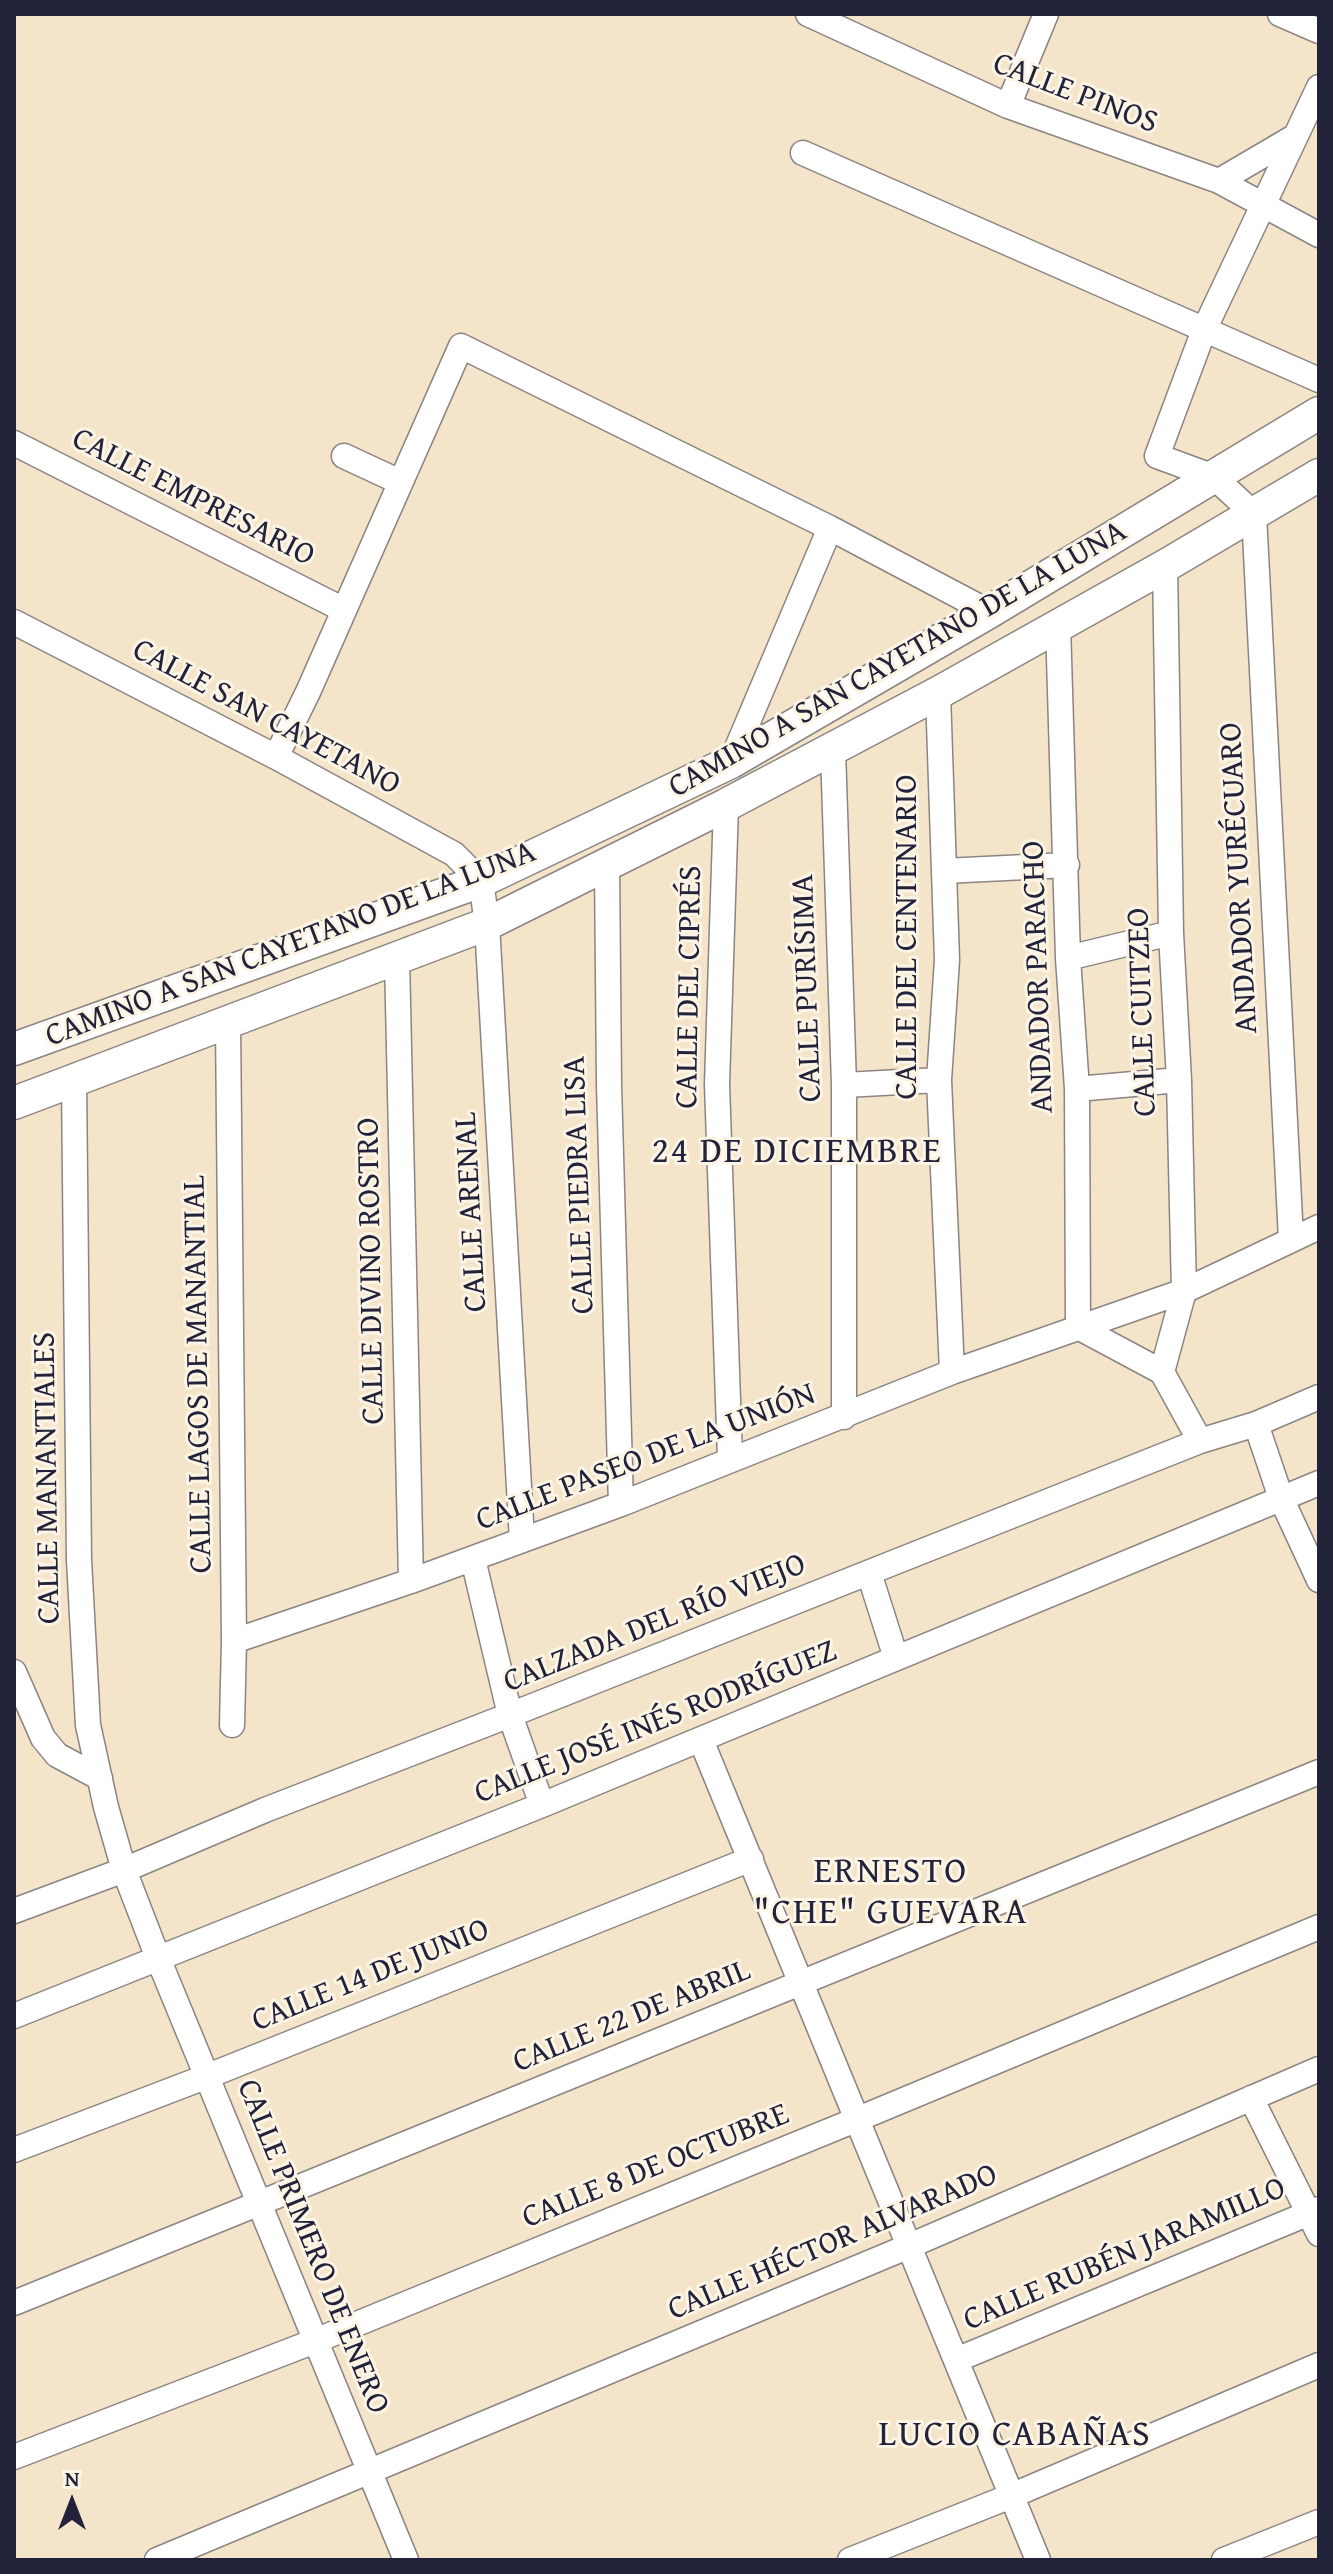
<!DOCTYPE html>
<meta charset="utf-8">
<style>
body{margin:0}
#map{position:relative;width:1333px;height:2574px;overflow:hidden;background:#f4e5ca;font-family:"Gentium Book Plus",serif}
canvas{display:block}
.frame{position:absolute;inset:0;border:16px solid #22223b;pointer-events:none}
.north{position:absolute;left:32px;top:2462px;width:80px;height:80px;-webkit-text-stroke:6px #fcf5e5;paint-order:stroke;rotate:0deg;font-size:22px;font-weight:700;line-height:32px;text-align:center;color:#22223b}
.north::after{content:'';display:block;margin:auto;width:28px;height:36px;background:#22223b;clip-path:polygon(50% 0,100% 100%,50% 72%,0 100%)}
</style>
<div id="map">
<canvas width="1333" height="2574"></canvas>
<div class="frame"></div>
<div class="north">N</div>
</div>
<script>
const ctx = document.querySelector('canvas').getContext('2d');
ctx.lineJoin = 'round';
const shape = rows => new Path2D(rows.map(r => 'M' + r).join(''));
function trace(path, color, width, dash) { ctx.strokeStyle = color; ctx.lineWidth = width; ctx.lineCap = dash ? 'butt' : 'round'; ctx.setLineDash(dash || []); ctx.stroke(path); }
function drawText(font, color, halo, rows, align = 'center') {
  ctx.font = font + ' "Gentium Book Plus",serif'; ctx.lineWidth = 6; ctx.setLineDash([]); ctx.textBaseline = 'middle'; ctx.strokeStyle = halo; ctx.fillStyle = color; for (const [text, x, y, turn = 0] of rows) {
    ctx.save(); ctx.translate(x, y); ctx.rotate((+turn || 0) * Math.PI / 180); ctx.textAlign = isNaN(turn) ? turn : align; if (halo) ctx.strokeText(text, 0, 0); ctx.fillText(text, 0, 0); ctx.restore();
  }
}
const street = shape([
 [808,14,1008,106,1219,181,1319,235],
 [1280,14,1319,31],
 [1008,106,1046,14],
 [803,153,1319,380],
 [1219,181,1294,137],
 [14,443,344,610],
 [344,456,400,482],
 [1165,566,1171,933,1179,1080,1184,1291,1162,1372,1200,1441],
 [14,622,276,757,454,854,481,881,487,924,522,1540],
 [1058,624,1068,958,1077,1089,1078,1327,1162,1372],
 [938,693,947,960,939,1080,952,1372],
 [833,750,844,1085,844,1417],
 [276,757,308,692,461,346,830,528,989,612],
 [731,762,830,528],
 [726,805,717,1084,730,1458],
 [607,864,609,1085,621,1504],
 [944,871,1067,865],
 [1068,958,1171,933],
 [397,959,411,1581],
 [228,1022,234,1641,232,1725],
 [74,1080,79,1560,88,1725,106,1807,124,1870,158,1958,406,2560],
 [844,1085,939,1080],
 [1077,1089,1179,1080],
 [1291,1239,1254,514,1214,477,1157,456,1204,330,1319,87],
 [1256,1424,1281,1498,1319,1580],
 [473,1559,510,1715,542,1805],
 [869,1573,896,1658],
 [234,1641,411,1581,621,1504,952,1372,1184,1291,1319,1227],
 [14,1672,43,1738,57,1755,100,1778],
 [701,1740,1038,2560],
 [14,1911,124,1870,265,1810,510,1715,1200,1441,1256,1424,1319,1397],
 [14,2016,542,1805,1319,1483],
 [1251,2098,1319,2234],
 [14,2150,208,2076,751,1859],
 [14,2303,1319,1772],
 [956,2360,1319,2209],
 [14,2457,315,2341,858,2119,1319,1927],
 [157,2560,907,2247,1319,2069],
 [850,2560,1011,2496,1319,2365],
 [1224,2560,1319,2522]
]);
const secondary = shape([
 [14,1049,481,881,731,762,989,612,1319,413],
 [14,1103,487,924,726,805,938,693,1165,566,1319,475]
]);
trace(street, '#8b8482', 27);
trace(secondary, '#8b8482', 35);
trace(street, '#fff', 24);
trace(secondary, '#fff', 32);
drawText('32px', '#22223b', '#fcf5e5', [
 ["CALLE PINOS",1075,94,21],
 ["CALLE EMPRESARIO",193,498,27],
 ["CAMINO A SAN CAYETANO DE LA LUNA",898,660,-30],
 ["CALLE SAN CAYETANO",266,718,28],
 ["ANDADOR YURÉCUARO",1240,878,-93],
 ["CALLE DEL CENTENARIO",908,937,-90],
 ["CAMINO A SAN CAYETANO DE LA LUNA",291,945,-21],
 ["ANDADOR PARACHO",1039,977,-92],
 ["CALLE DEL CIPRÉS",690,987,-89],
 ["CALLE PURÍSIMA",808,988,-92],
 ["CALLE CUITZEO",1143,1012,-92],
 ["CALLE PIEDRA LISA",580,1185,-92],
 ["CALLE ARENAL",472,1212,-93],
 ["CALLE DIVINO ROSTRO",372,1271,-91],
 ["CALLE LAGOS DE MANANTIAL",199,1374,-91],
 ["CALLE PASEO DE LA UNIÓN",646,1458,-21],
 ["CALLE MANANTIALES",48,1478,-91],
 ["CALZADA DEL RÍO VIEJO",655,1624,-22],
 ["CALLE JOSÉ INÉS RODRÍGUEZ",656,1723,-22],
 ["CALLE 14 DE JUNIO",371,1976,-22],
 ["CALLE 22 DE ABRIL",632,2017,-22],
 ["CALLE 8 DE OCTUBRE",656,2167,-22],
 ["CALLE HÉCTOR ALVARADO",833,2243,-23],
 ["CALLE PRIMERO DE ENERO",312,2247,68],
 ["CALLE RUBÉN JARAMILLO",1125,2255,-23]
]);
ctx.letterSpacing = '2px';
drawText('36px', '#22223b', '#fcf5e5', [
 ["24 DE DICIEMBRE",797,1153],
 ["ERNESTO",891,1873],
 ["\"CHE\" GUEVARA",891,1914],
 ["LUCIO CABAÑAS",1015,2436]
]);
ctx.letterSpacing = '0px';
</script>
